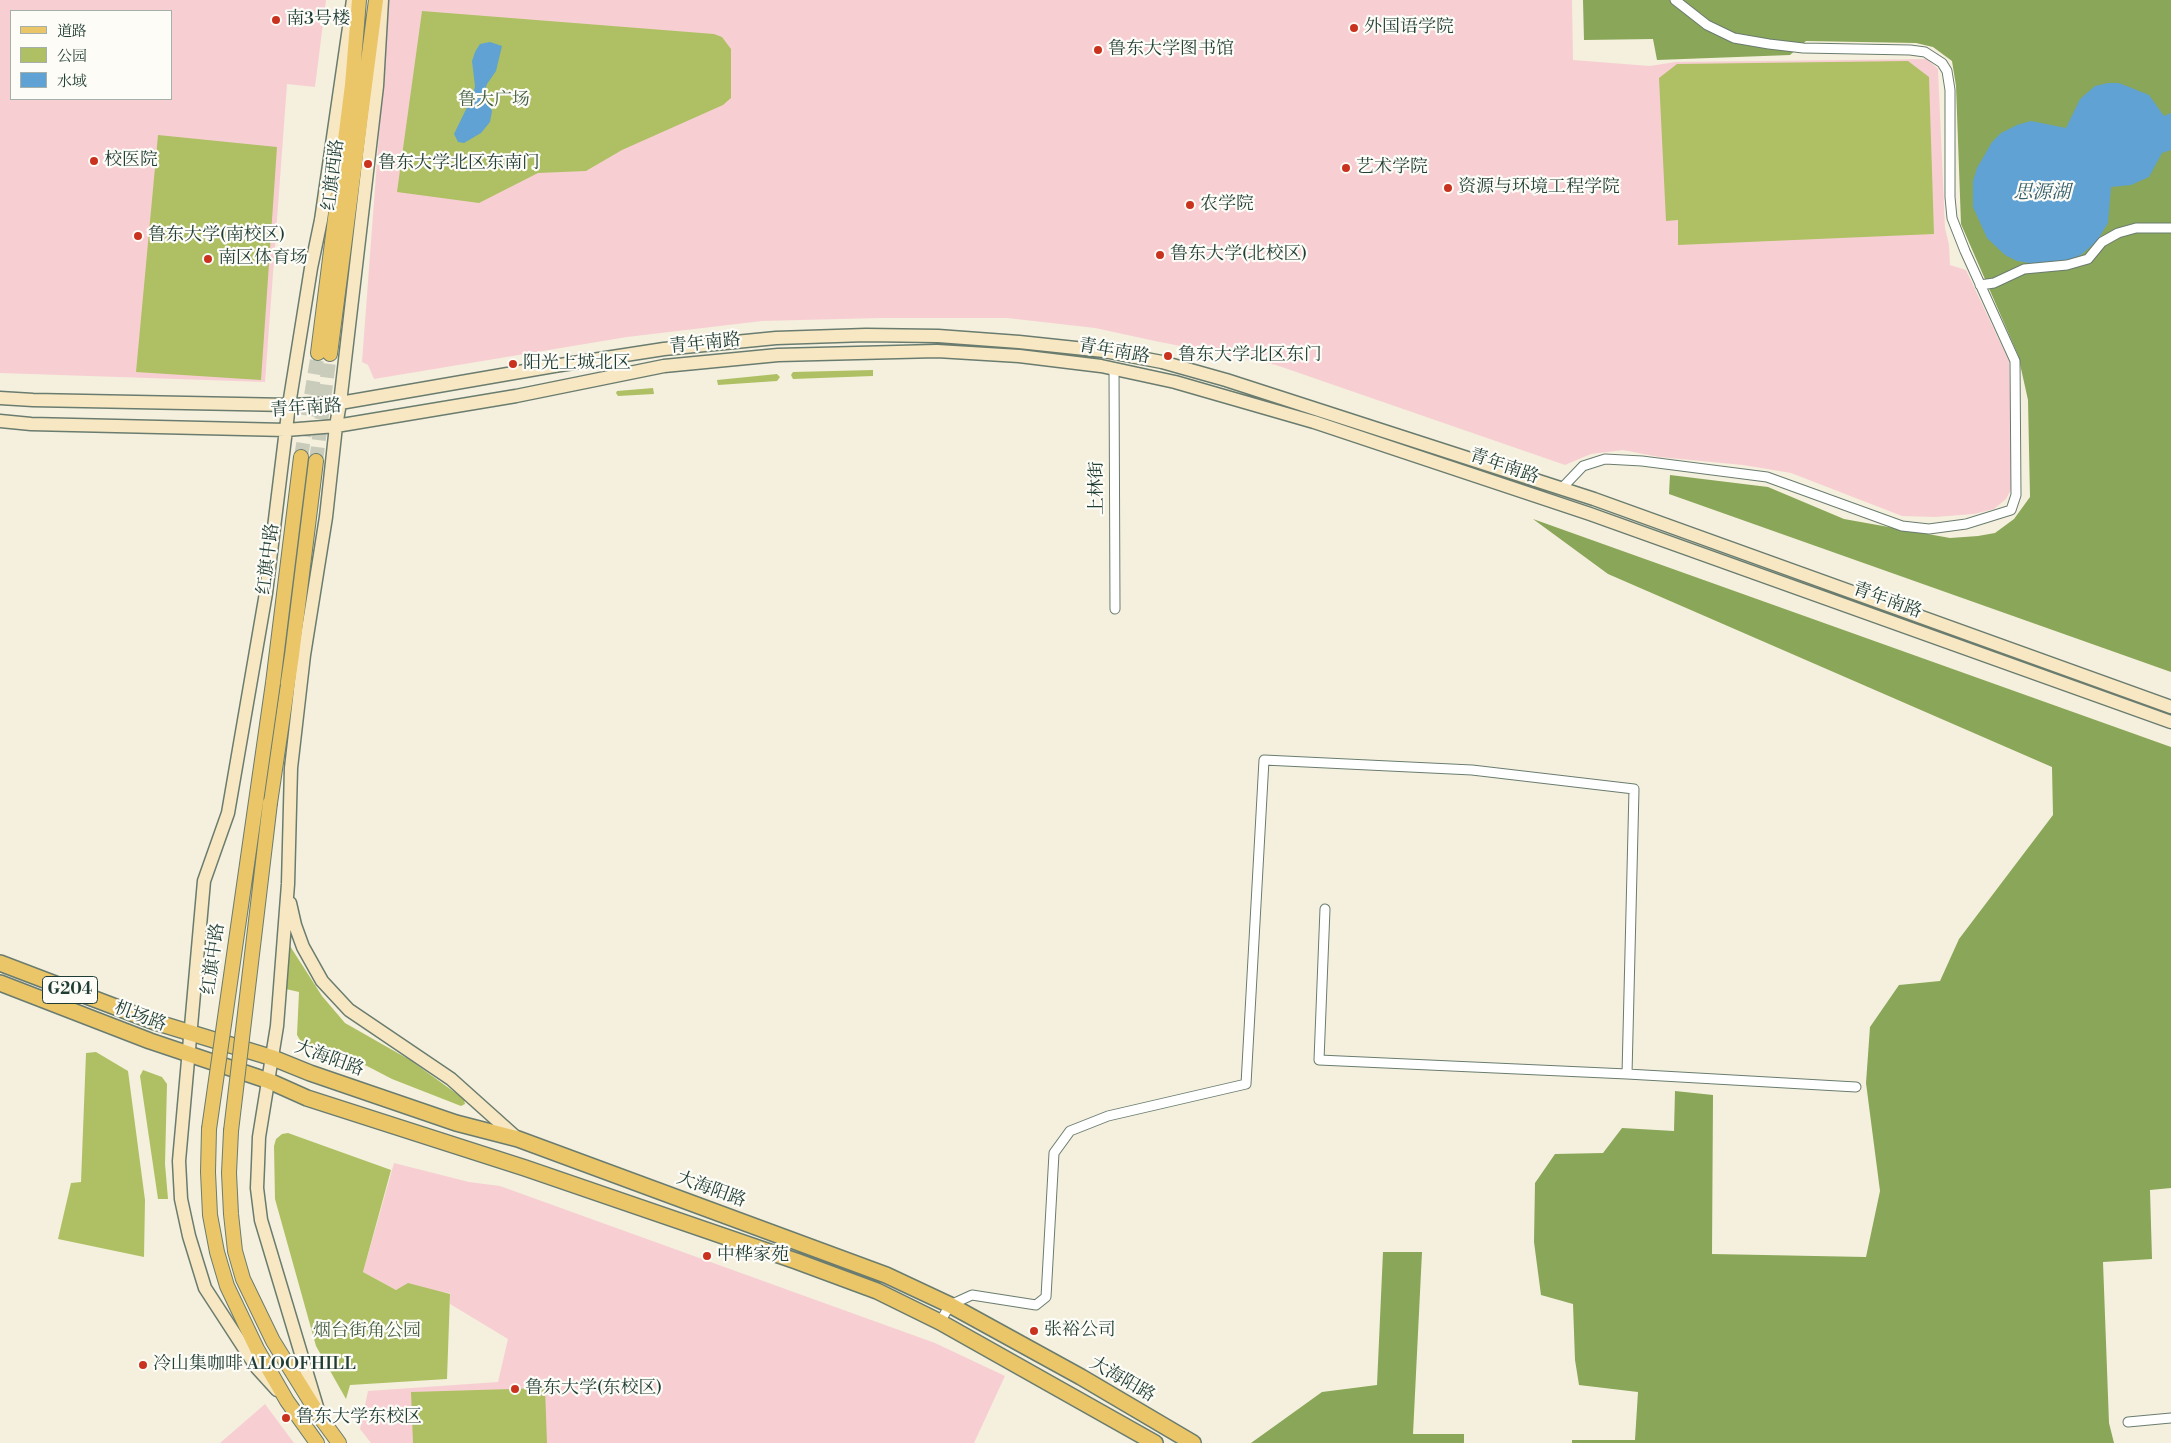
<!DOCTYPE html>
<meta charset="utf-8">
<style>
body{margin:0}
#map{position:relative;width:2171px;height:1443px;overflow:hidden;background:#f4f0dd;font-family:"Libre Bodoni","Noto Serif SC",serif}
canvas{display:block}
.legend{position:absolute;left:10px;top:10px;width:162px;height:90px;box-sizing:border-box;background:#fdfcf7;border:1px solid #a4b0a9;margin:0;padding:6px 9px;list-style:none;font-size:15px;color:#1f3d34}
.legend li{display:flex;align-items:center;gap:10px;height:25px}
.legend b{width:25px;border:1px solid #a4b0a9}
</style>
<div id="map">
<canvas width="2171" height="1443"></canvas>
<ul class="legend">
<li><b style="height:6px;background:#ebc669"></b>道路</li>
<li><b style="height:14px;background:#aec063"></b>公园</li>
<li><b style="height:14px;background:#5fa2d3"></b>水域</li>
</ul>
</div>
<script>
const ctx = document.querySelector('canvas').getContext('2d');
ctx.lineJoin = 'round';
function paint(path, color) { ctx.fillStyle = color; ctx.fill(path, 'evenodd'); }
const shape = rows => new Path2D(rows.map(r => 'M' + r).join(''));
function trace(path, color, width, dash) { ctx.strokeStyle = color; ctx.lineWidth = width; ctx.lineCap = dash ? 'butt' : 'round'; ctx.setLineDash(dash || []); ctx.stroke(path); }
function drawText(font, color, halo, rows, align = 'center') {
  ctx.font = font + ' "Libre Bodoni","Noto Serif SC",serif'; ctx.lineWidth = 4.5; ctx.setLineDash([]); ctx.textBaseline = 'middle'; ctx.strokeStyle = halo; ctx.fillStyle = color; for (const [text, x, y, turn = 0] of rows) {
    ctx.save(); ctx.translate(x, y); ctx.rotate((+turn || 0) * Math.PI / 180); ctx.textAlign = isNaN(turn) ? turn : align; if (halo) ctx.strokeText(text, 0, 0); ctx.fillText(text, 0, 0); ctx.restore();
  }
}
paint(shape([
 [0,0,326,0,315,87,287,84,265,382,0,373],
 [11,11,171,11,171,99,11,99],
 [389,0,1572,0,1573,60,1650,66,1675,62,1927,59,1938,69,1945,228,1949,245,1950,265,1966,270,2009,361,2013,486,2006,499,1994,509,1974,514,1935,517,1902,516,1791,473,1743,465,1659,457,1623,450,1591,454,1565,465,1276,365,1155,341,1095,328,1007,318,881,318,762,321,627,337,374,379,368,365,362,362],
 [394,1163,469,1182,500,1186,935,1343,1005,1376,974,1443,371,1443,360,1429,368,1391,498,1382,508,1339,450,1304,450,1293,396,1290,363,1272],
 [265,1404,294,1443,220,1443]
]), '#f7cfd3');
paint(shape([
 [422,11,714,34,722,37,731,49,731,98,723,105,622,150,586,171,538,173,479,203,397,192],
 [1908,61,1929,77,1934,234,1678,245,1678,220,1666,221,1659,78,1677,64],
 [158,135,277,147,261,380,136,372],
 [873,370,873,376,793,379,791,375,793,372],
 [777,374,780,377,777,381,718,385,717,380],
 [653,388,654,394,618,396,616,393,617,391],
 [290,946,322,996,345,1023,410,1060,464,1099,465,1104,461,1106,392,1079,367,1066,305,1044,300,1040,297,1035,299,992,286,989],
 [96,1052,128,1071,145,1200,144,1257,58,1239,71,1183,81,1182,86,1053],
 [143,1070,162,1077,167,1084,165,1164,168,1199,158,1199,140,1076],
 [288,1133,391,1170,363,1272,396,1290,408,1283,450,1294,447,1379,350,1385,346,1399,316,1346,275,1199,274,1146,276,1139,282,1134],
 [545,1388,547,1443,413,1443,411,1392]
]), '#aec063');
paint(shape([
 [1583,0,2171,0,2171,672,1669,494,1670,475,1768,487,1844,519,1950,538,1978,536,1995,533,2014,519,2030,497,2028,400,2018,355,1961,224,1956,86,1952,61,1933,47,1916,43,1806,41,1790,55,1657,60,1653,39,1584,40],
 [1533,519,2171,747,2171,1188,2150,1190,2152,1259,2103,1262,2109,1423,2114,1443,1572,1443,1572,1440,1635,1440,1638,1392,1579,1385,1575,1360,1573,1304,1541,1295,1534,1242,1535,1183,1555,1154,1603,1153,1622,1128,1674,1131,1675,1091,1713,1095,1712,1254,1866,1257,1880,1191,1866,1083,1870,1027,1899,985,1940,981,1959,939,2053,815,2052,767,1608,574],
 [1383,1252,1422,1252,1413,1434,1464,1434,1464,1443,1251,1443,1322,1392,1377,1385]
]), '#8aa659');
paint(shape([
 [490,42,502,46,496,71,487,84,484,93,492,111,490,122,481,133,464,143,458,142,454,134,473,95,475,86,472,61,475,52,480,44],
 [2108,83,2119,83,2149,95,2164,116,2171,113,2171,150,2162,153,2149,177,2131,185,2111,187,2108,223,2097,241,2082,254,2071,260,2042,265,2017,261,2005,255,1987,238,1973,207,1973,181,1977,168,1984,156,1992,142,2001,133,2017,125,2031,121,2066,128,2080,99,2095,86]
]), '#5fa2d3');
trace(shape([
 [301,457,318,353],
 [316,461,330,354]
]), '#c9ccbb', 14, [14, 7]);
const minor = shape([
 [1980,285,1994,283,2024,269,2067,265,2088,259,2102,242,2118,233,2136,228,2171,228],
 [1114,368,1115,609],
 [1562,488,1583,466,1605,459,1642,461,1767,477,1902,526,1929,529,1966,524,2011,510,2016,495,2015,361,1965,251,1952,218,1950,197,1950,90,1947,71,1942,63,1925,52,1910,50,1803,48,1769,44,1734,38,1707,25,1675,0],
 [1325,909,1319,1060,1627,1074,1856,1087],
 [940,1322,950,1305,972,1295,1036,1305,1046,1297,1054,1153,1070,1131,1108,1116,1246,1084,1264,760,1472,770,1634,789,1627,1074],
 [2128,1422,2171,1418]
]);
const secondary = shape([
 [0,398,33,400,289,405,340,403,554,366,664,349,776,338,866,335,938,336,1019,342,1104,351,1162,362,1226,380,1594,499,2171,707],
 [0,421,31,424,286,430,336,426,516,396,664,366,778,355,937,351,1019,356,1101,366,1175,382,1314,422,1590,514,2171,722],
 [290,903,295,925,303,947,322,981,335,995,349,1010,451,1079,518,1139],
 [277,1390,257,1368,205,1288,189,1236,181,1199,179,1161,204,881,228,813,266,593,289,405,311,268,321,220,353,0],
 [317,1407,261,1220,257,1188,258,1164,259,1137,277,1026,288,884,291,768,304,655,326,517,336,426,340,403,377,86,382,0]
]);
const primary = shape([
 [318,353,352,85,359,0],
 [330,354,376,0],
 [273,683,301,457],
 [270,803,292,655,316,461],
 [209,1129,208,1172,210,1215,217,1252,227,1286,257,1349,287,1401,317,1443],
 [231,1131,229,1173,231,1214,235,1251,243,1279,273,1341,320,1417,339,1443]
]);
const trunk = shape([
 [0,963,155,1022,273,1058,310,1073,456,1123,518,1139,886,1275,950,1305,1081,1377,1193,1443],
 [0,983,150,1041,269,1081,307,1098,525,1168,796,1261,877,1291,940,1322,1155,1443]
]);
trace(minor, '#6a7c6f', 11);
trace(secondary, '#6a7c6f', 15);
trace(primary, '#6a7c6f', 16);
trace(trunk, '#6a7c6f', 18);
trace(minor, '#fff', 9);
trace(secondary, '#f7e8c3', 12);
trace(primary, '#ebc669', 14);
trace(trunk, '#ebc669', 15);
const primaryBridge = shape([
 [209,1129,273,683],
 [231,1131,270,803]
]);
trace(primaryBridge, '#6a7c6f', 16, []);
trace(primaryBridge, '#ebc669', 14);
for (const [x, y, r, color] of [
 [276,20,5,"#c8321e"],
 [1354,28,5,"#c8321e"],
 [1098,50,5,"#c8321e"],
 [94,161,5,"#c8321e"],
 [368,164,5,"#c8321e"],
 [1346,168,5,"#c8321e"],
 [1448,188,5,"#c8321e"],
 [1190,205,5,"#c8321e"],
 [138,236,5,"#c8321e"],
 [1160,255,5,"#c8321e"],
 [208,259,5,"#c8321e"],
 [1168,356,5,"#c8321e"],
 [513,364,5,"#c8321e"],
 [707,1256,5,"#c8321e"],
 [1034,1331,5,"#c8321e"],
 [143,1365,5,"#c8321e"],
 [515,1389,5,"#c8321e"],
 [286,1418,5,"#c8321e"]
]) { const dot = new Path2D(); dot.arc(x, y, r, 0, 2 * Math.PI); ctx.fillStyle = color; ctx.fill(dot); trace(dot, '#fdfcf7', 2); }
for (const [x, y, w] of [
 [70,990,55]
]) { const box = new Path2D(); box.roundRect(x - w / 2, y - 13.5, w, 27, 4); ctx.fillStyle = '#fdfcf7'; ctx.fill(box); trace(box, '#1f3d34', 1); }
drawText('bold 16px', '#1f3d34', null, [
 ["G204",70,990]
]);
drawText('18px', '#1f3d34', '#fdfcf7', [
 ["南3号楼",286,20],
 ["外国语学院",1364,28],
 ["鲁东大学图书馆",1108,50],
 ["校医院",104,161],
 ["鲁东大学北区东南门",378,164],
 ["艺术学院",1356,168],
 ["资源与环境工程学院",1458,188],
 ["农学院",1200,205],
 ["鲁东大学(南校区)",148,236],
 ["鲁东大学(北校区)",1170,255],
 ["南区体育场",218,259],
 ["鲁东大学北区东门",1178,356],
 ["阳光上城北区",523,364],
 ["中桦家苑",717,1256],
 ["张裕公司",1044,1331],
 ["冷山集咖啡 ALOOFHILL",153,1365],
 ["鲁东大学(东校区)",525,1389],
 ["鲁东大学东校区",296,1418]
], 'left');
drawText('18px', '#435e40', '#fdfcf7', [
 ["鲁大广场",494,101],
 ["烟台街角公园",367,1332]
]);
drawText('18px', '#1f3d34', '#fdfcf7', [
 ["红旗西路",334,175,-83],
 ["青年南路",705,344,-6],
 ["青年南路",1114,352,10],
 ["青年南路",306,409,-4],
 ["青年南路",1504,467,19],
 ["上林街",1098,488,-90],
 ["红旗中路",269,559,-83],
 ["青年南路",1887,601,20],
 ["红旗中路",214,959,-82],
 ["机场路",140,1017,20],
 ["大海阳路",329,1059,20],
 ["大海阳路",711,1190,20],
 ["大海阳路",1122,1380,30]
]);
drawText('italic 19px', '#35606c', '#fdfcf7', [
 ["思源湖",2042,193]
]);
</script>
